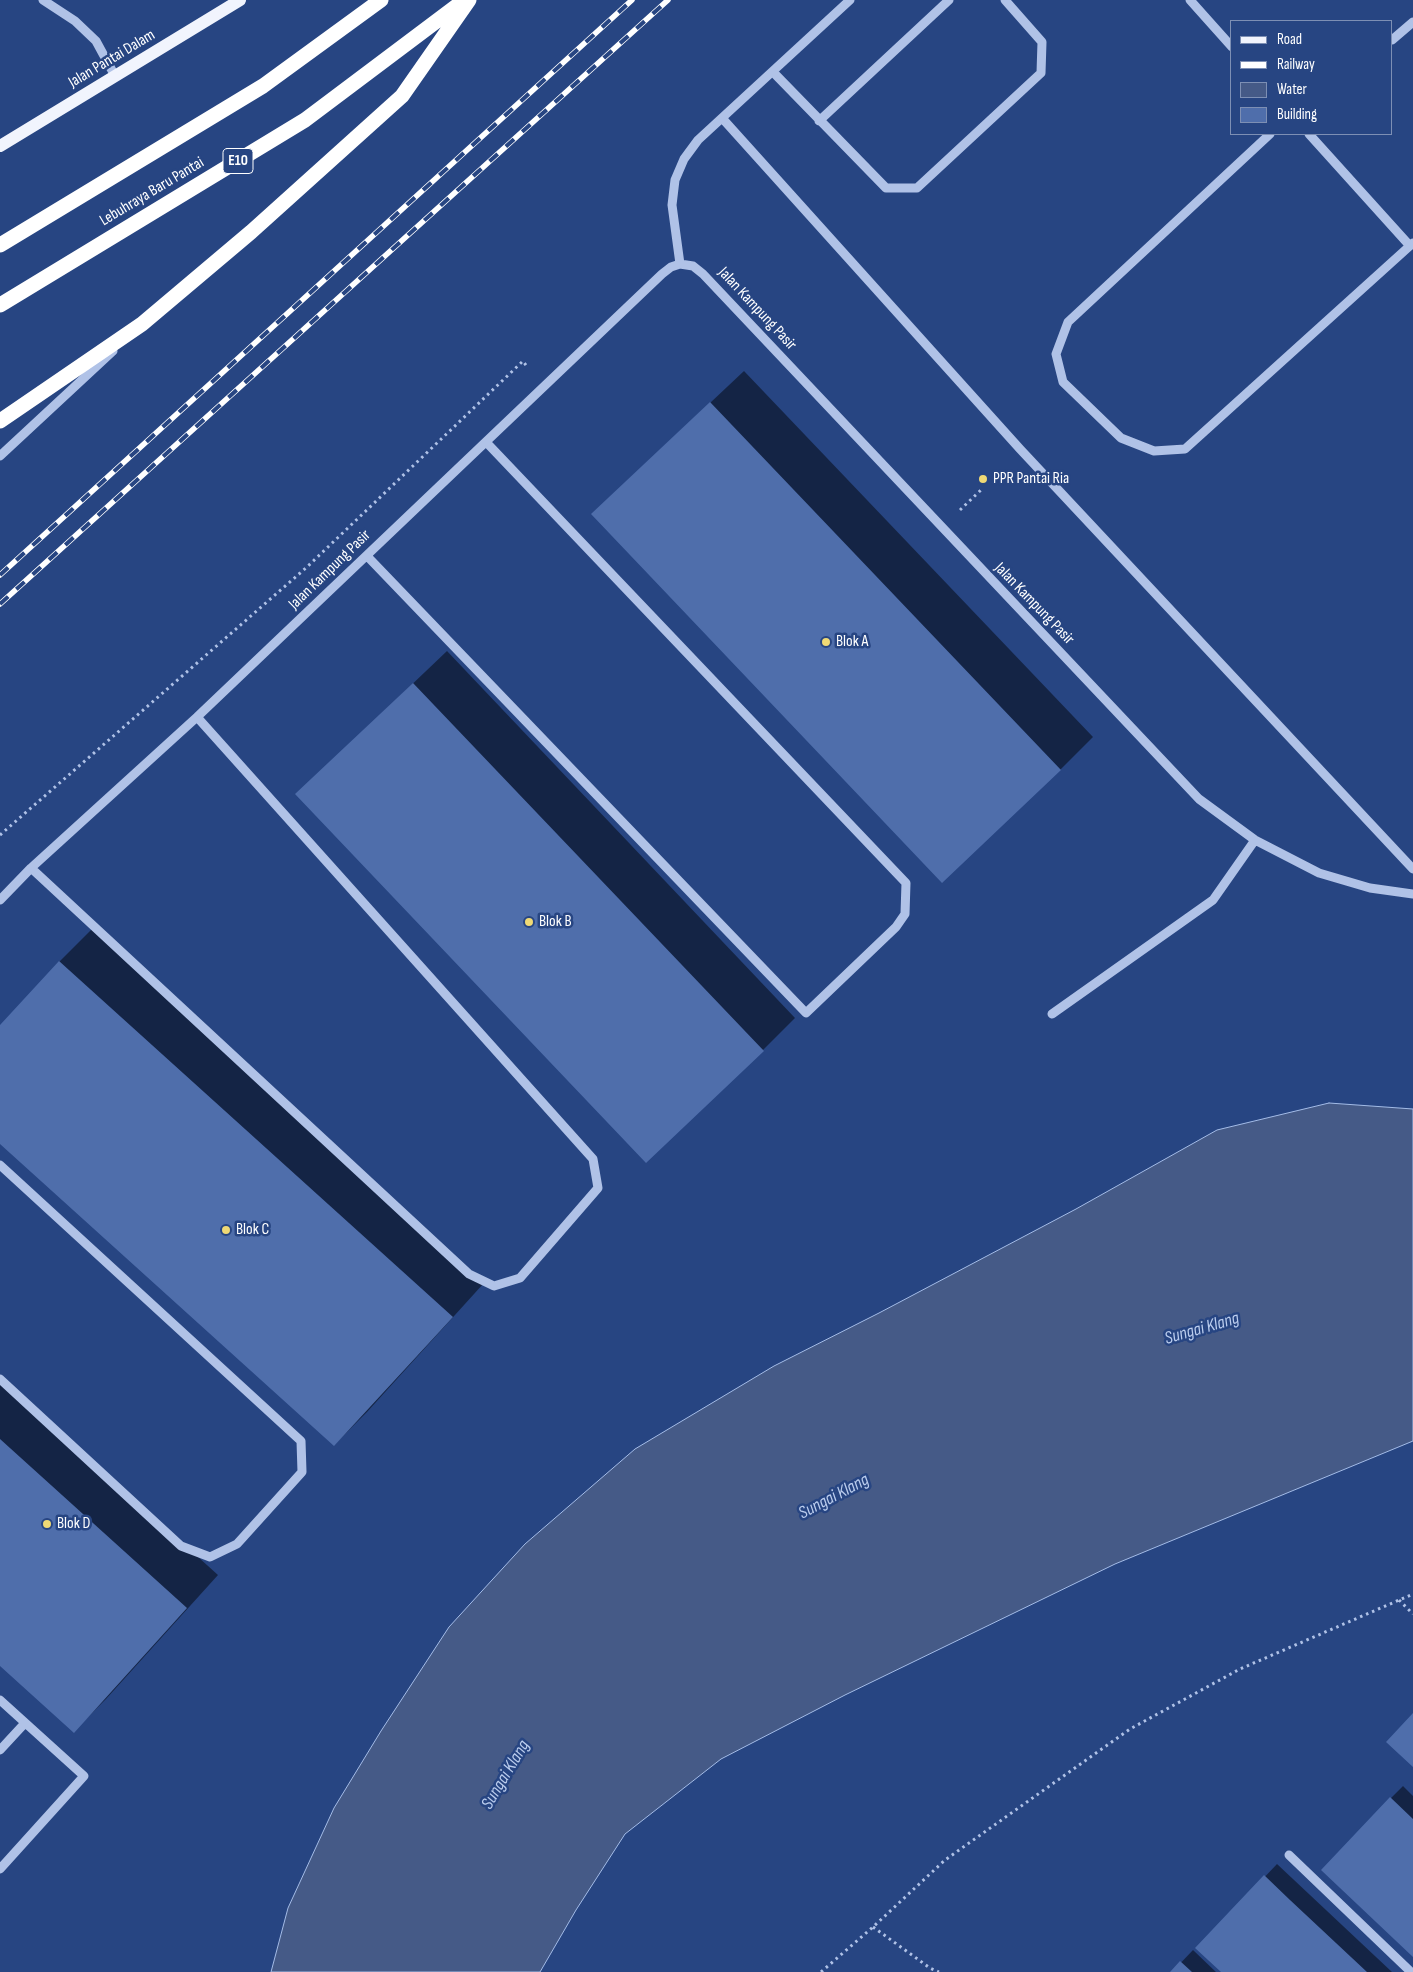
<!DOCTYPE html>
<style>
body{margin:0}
#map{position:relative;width:1413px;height:1972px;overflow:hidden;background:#274582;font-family:"Sofia Sans Condensed",sans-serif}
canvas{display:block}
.legend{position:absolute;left:1230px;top:20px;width:162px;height:115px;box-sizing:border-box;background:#274582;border:1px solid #7d8fb4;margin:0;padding:6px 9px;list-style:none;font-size:15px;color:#fff}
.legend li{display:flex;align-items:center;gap:10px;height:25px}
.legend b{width:25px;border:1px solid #7d8fb4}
</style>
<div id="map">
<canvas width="1413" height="1972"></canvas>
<ul class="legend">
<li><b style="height:6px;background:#f1f4fd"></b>Road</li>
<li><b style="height:6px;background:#fff"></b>Railway</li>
<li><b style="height:14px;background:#455a87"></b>Water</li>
<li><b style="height:14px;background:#4f6eab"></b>Building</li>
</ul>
</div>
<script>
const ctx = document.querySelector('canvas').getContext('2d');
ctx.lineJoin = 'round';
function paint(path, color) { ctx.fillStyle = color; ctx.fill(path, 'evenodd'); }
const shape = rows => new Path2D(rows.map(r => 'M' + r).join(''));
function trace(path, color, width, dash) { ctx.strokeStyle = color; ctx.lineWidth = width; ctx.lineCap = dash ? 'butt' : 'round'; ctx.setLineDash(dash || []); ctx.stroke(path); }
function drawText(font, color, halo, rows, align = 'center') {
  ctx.font = font + ' "Sofia Sans Condensed",sans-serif'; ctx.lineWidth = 5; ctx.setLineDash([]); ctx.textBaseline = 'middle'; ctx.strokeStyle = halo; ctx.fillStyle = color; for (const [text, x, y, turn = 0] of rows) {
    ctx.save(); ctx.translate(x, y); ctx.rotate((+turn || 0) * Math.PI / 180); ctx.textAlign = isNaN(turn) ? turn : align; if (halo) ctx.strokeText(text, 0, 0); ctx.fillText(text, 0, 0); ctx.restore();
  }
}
const water = shape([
 [1329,1103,1413,1109,1413,1441,1115,1564,845,1695,721,1759,625,1834,576,1910,540,1972,271,1972,288,1908,334,1808,381,1731,449,1627,525,1544,635,1449,774,1366,879,1313,1076,1209,1217,1130,1329,1103]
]);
paint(water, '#455a87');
trace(water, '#a4bce7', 1);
paint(shape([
 [744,371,1093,737,1060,770,626,482],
 [447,651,795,1018,763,1050,297,794],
 [92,929,484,1283,367,1412,334,1445,0,1142,0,1027,59,962],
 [0,1378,218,1575,106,1699,74,1731,0,1665],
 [1403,1786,1413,1796,1413,1956,1391,1798],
 [1277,1864,1392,1972,1222,1972,1197,1948],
 [1193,1950,1216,1972,1172,1972]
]), '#0007');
paint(shape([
 [710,402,1061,770,942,883,591,514],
 [413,683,764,1051,646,1163,295,794],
 [59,961,453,1317,334,1446,0,1144,0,1025],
 [0,1439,187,1608,74,1733,0,1666],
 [1413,1713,1413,1767,1386,1742],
 [1390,1797,1413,1819,1413,1957,1321,1870],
 [1264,1875,1290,1900,1367,1972,1221,1972,1195,1948],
 [1180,1961,1192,1972,1170,1972]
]), '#4f6eab');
trace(shape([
 [960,510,983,488],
 [0,835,307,567,523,361,528,368],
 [1399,1600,1413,1614],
 [873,1927,930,1968,939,1972],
 [821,1972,873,1927,945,1860,1130,1729,1240,1669,1413,1594]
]), '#b0c2e7', 3, [2.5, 4]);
trace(shape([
 [43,0,75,21,96,41,115,76],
 [1190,0,1232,47],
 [1392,40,1413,22],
 [773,72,886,188,917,188,1041,73,1042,42,1005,0],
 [722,118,1020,449,1413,869],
 [819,121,949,0],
 [1270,134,1068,322,1056,354,1063,382,1121,438,1154,451,1185,449,1413,243],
 [1309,134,1410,246],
 [680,264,672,205,675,180,684,159,698,140,850,0],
 [0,456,113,351],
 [367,556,806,1013,896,927,905,914,906,883,486,442],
 [31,868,469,1274,494,1286,520,1278,598,1188,593,1159,197,717],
 [0,900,31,868,197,717,662,274,671,267,680,264,693,266,703,274,1199,799,1255,840,1319,873,1370,888,1413,894],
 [1052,1014,1213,900,1255,840],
 [0,1165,301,1441,302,1472,237,1544,210,1557,181,1546,0,1379],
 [0,1700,84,1776,0,1869],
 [0,1750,25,1723],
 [1289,1855,1411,1972]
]), '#b0c2e7', 9);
trace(shape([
 [0,146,240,0]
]), '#f1f4fd', 12);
trace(shape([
 [0,245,263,86,381,0],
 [0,305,305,120,462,2],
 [0,421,142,324,251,232,402,96,469,0]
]), '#fff', 15);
const rail = shape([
 [0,575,632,0],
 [0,604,668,0]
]);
trace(rail, '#fff', 5.5);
trace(rail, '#274582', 4, [11]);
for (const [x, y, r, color] of [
 [983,479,5,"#efd975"],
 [826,642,5,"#efd975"],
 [529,922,5,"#efd975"],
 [226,1230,5,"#efd975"],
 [47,1524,5,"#efd975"]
]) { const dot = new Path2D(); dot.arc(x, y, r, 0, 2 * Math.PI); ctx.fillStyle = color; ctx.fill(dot); trace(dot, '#274582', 2); }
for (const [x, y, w] of [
 [238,161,30]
]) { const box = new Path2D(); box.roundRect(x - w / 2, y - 12.5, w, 25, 4); ctx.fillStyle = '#274582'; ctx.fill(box); trace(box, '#fff', 1); }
drawText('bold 15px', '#fff', null, [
 ["E10",238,161]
]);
drawText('16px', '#fff', '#274582', [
 ["Jalan Pantai Dalam",112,59,-31],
 ["Lebuhraya Baru Pantai",152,192,-31],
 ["Jalan Kampung Pasir",757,309,47],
 ["Jalan Kampung Pasir",330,570,-44],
 ["Jalan Kampung Pasir",1034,604,46]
]);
drawText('16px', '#fff', '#274582', [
 ["PPR Pantai Ria",993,479],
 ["Blok A",836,642],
 ["Blok B",539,922],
 ["Blok C",236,1230],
 ["Blok D",57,1524]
], 'left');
drawText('italic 18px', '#bbcdee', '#274582', [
 ["Sungai Klang",1202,1329,-16],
 ["Sungai Klang",834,1497,-28],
 ["Sungai Klang",506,1775,-59]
]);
</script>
